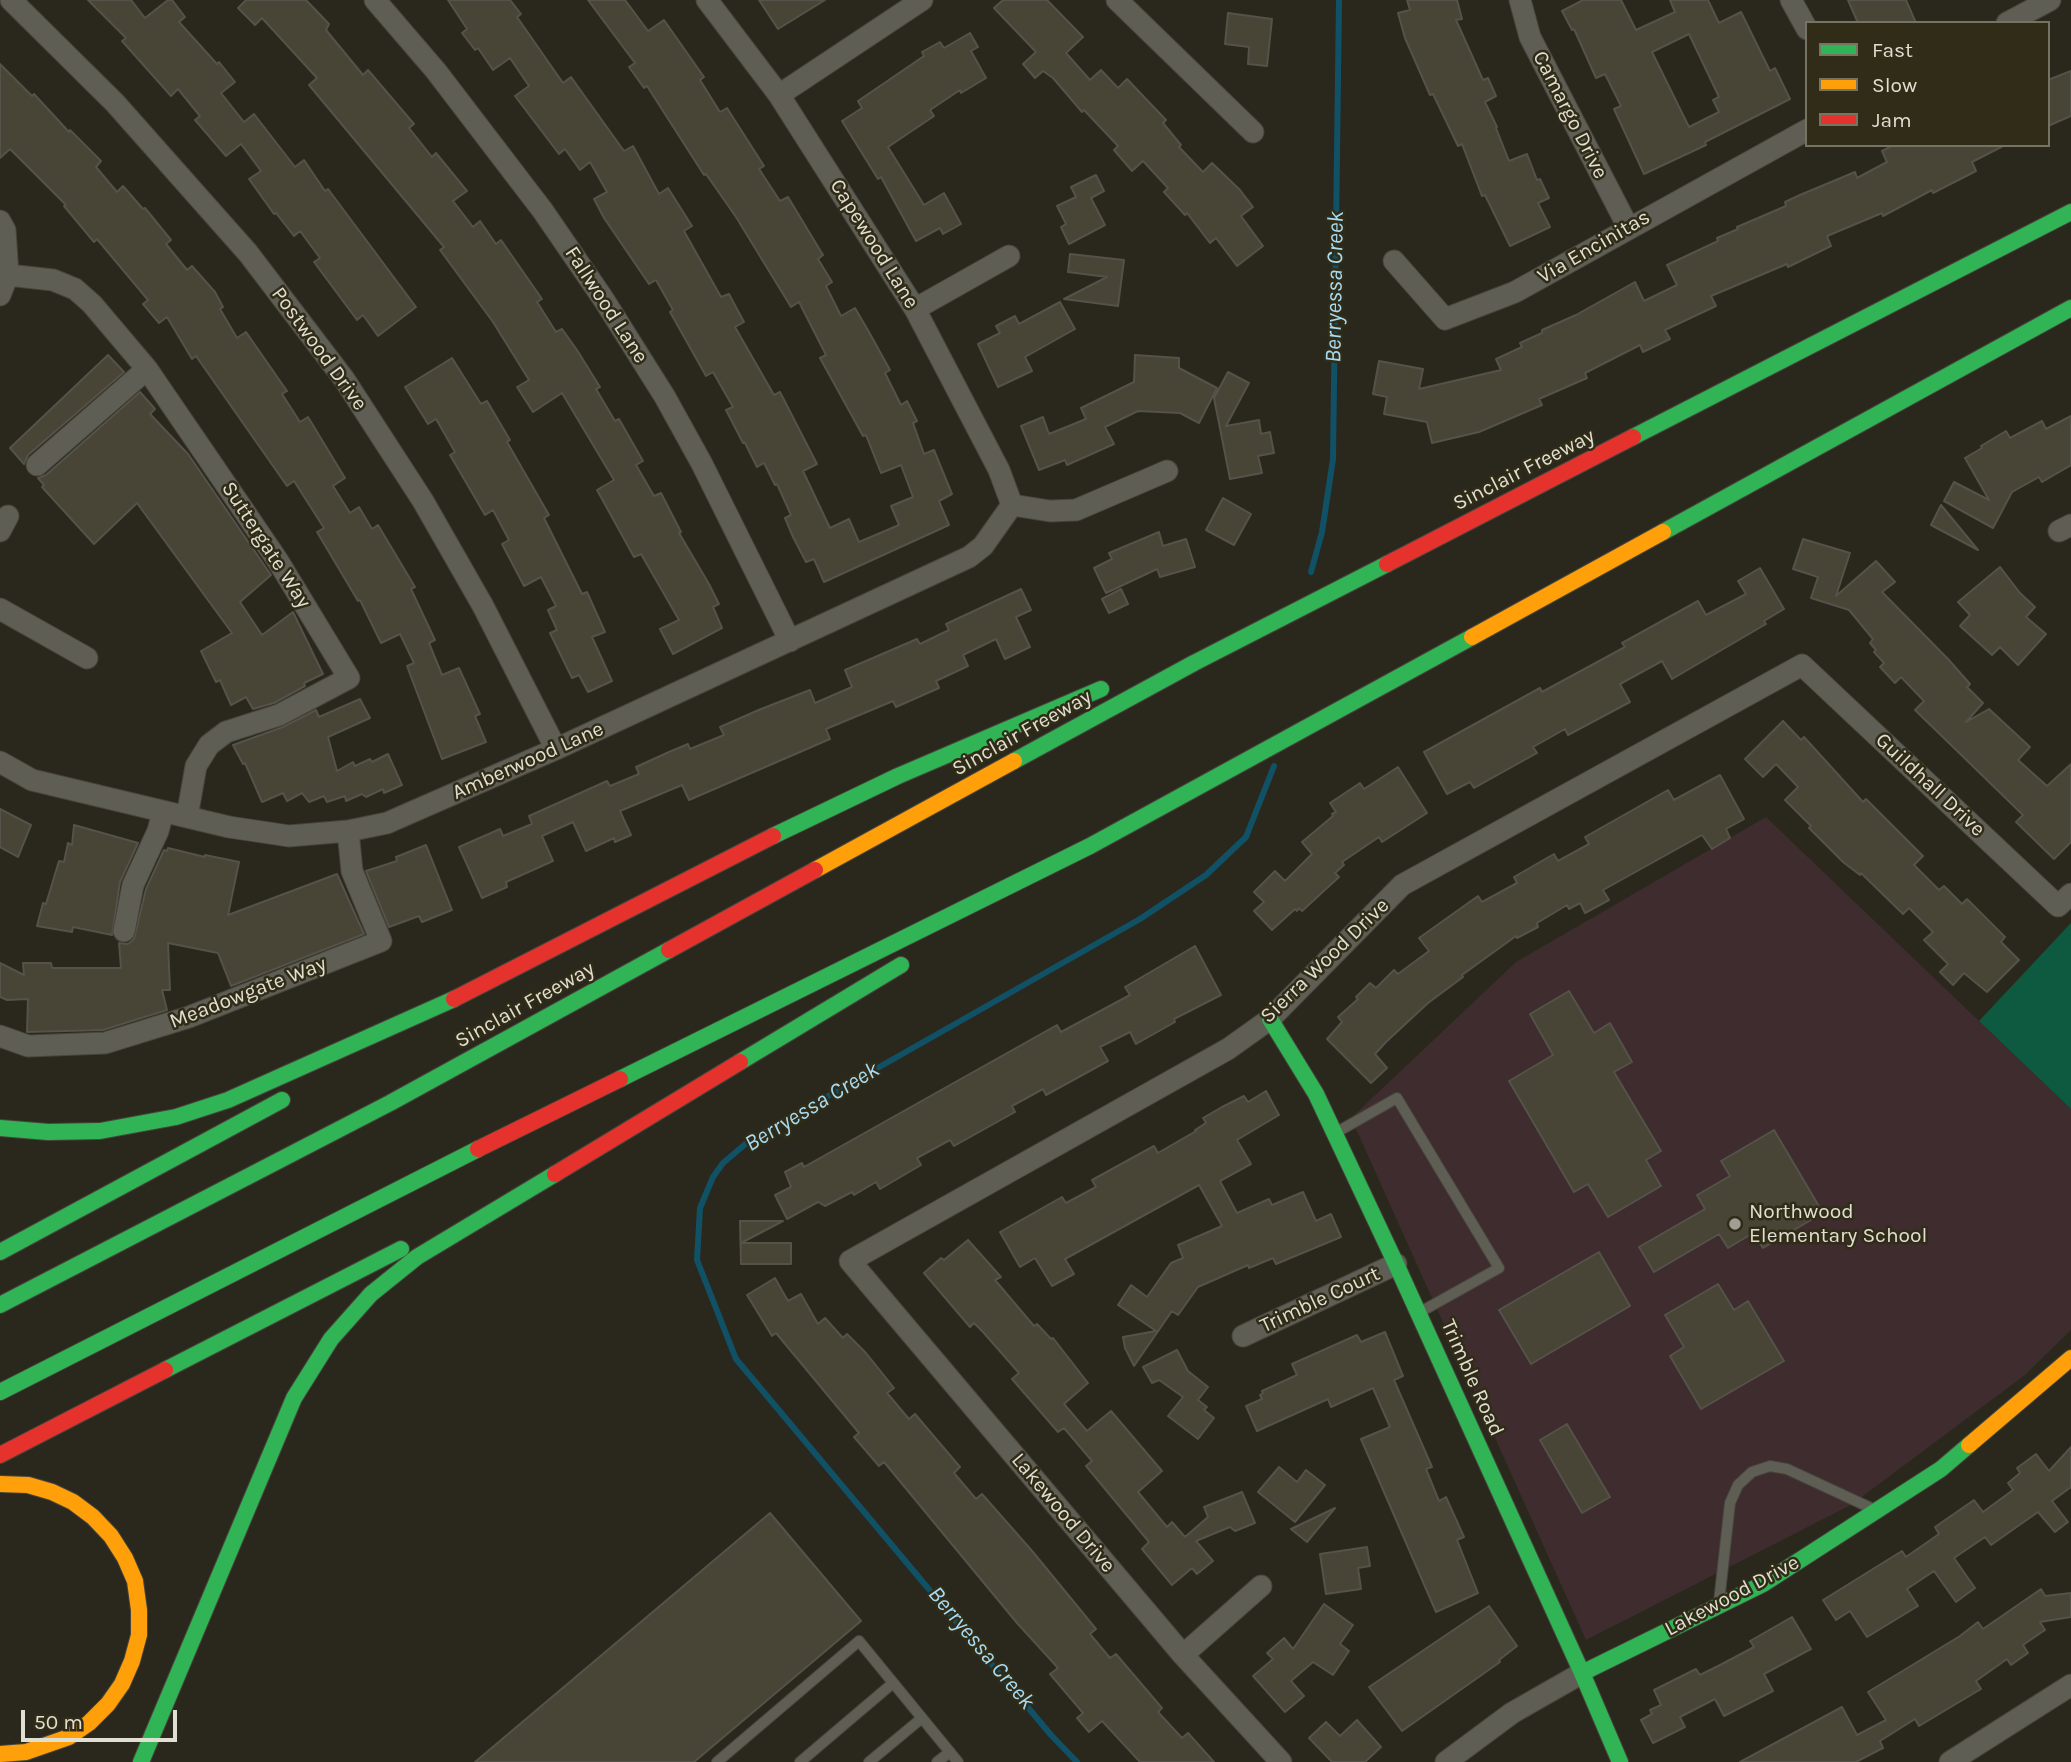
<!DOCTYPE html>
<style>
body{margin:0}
#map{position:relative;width:2071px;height:1762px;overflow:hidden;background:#2a281d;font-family:Karla,sans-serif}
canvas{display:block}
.legend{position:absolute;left:1805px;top:21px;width:245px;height:126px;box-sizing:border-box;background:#302c17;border:2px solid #777362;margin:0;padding:9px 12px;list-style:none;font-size:21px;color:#e1ded2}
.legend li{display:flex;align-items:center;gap:14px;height:35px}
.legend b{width:35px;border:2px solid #777362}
.scale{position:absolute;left:21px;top:1710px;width:156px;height:32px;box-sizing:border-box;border:4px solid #e1ded2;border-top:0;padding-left:9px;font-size:21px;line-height:24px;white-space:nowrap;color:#e1ded2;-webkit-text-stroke:5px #302c17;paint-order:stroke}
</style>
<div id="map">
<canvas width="2071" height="1762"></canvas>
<ul class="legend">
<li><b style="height:9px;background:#30b455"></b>Fast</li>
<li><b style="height:9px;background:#ff9f0a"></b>Slow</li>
<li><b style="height:9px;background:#e5322d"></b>Jam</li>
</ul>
<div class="scale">50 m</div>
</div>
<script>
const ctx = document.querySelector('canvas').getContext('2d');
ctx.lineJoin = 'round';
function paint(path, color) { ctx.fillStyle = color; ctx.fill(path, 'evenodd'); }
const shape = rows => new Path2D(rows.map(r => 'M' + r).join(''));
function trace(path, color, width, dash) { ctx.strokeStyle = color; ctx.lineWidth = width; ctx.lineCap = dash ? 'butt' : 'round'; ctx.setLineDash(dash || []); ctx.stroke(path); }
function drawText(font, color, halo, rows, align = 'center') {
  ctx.font = font + ' Karla,sans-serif'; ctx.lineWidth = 5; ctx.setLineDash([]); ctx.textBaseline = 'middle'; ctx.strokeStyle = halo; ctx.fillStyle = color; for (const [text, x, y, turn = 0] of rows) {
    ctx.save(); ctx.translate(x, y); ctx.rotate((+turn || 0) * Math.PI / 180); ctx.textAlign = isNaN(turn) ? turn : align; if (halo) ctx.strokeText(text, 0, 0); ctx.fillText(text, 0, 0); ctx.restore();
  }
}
paint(shape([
 [1766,817,2071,1109,2071,1330,2025,1375,1851,1505,1586,1640,1351,1118,1516,962]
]), '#3e2c2e');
paint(shape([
 [2071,923,2071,1109,1979,1021]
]), '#0e5a40');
trace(shape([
 [1311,572,1322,532,1333,459,1339,0],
 [1077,1762,1051,1735,736,1359,697,1260,700,1208,713,1177,723,1163,749,1141,1140,919,1206,875,1246,837,1274,766]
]), '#115166', 6);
const building = shape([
 [88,0,131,0,145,18,168,0,172,0,185,17,179,22,217,64,219,62,235,82,221,93,244,122,254,114,295,167,304,160,325,191,328,189,416,307,378,336,363,315,357,320,314,262,320,258,300,231,294,236,276,213,274,214,249,179,261,171,241,144,226,156,195,120,200,116,178,89,171,96,122,41,126,38,88,0],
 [246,0,306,0,329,24,326,30,363,75,368,70,414,124,409,128,432,157,436,153,467,191,453,201,473,227,480,221,496,244,501,240,542,299,537,302,556,332,562,329,577,350,600,387,596,389,615,421,619,419,643,461,636,465,654,496,661,493,681,532,679,533,709,584,719,604,713,607,722,628,673,654,660,629,679,620,641,554,634,557,597,490,614,480,562,393,533,412,517,387,529,380,493,322,440,250,444,247,309,85,317,78,262,18,255,25,238,8,246,0],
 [448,0,510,0,521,14,517,17,563,83,571,77,624,151,633,146,659,194,668,188,692,226,684,231,721,297,729,294,744,322,735,327,774,395,780,392,817,464,803,471,830,528,849,519,859,542,899,525,891,506,913,497,901,465,881,473,866,435,863,436,820,358,826,355,799,302,791,307,736,217,706,174,704,175,647,86,644,88,629,67,635,63,588,0,625,0,648,31,664,20,704,77,700,80,720,112,727,108,764,166,759,169,780,201,788,197,823,255,818,259,832,282,826,286,841,316,855,308,869,332,890,370,885,373,901,405,907,401,917,421,913,423,924,454,934,450,952,494,939,501,949,525,824,582,814,559,806,562,793,537,785,518,791,515,777,484,775,485,764,463,757,467,745,443,743,443,726,410,733,407,713,372,706,376,670,312,673,310,656,280,649,284,604,218,594,199,607,192,590,162,580,170,565,149,559,154,515,96,529,86,510,58,493,70,478,48,475,50,462,33,467,29,448,0],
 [759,0,825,0,778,29,759,0],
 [1003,0,1047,0,1083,37,1066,53,1090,80,1101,70,1118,88,1127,79,1166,120,1163,123,1181,145,1179,147,1203,172,1212,163,1240,190,1253,207,1241,216,1263,246,1237,266,1216,238,1210,243,1187,213,1185,215,1164,192,1168,188,1143,161,1132,171,1114,150,1118,146,1084,110,1082,112,1053,78,1043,71,1035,78,1023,64,1036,52,994,8,1003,0],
 [1407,0,1457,0,1462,19,1456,20,1483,80,1488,78,1496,96,1485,102,1497,127,1496,128,1509,161,1527,154,1537,180,1540,179,1549,198,1538,203,1550,227,1510,246,1485,195,1482,196,1462,144,1458,146,1433,94,1430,95,1405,38,1398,13,1410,10,1407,0],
 [1583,0,1621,0,1636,30,1675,12,1670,0,1708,0,1719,23,1741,12,1770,71,1775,68,1790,99,1705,142,1706,145,1644,174,1614,109,1621,106,1605,74,1596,78,1574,29,1572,30,1562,11,1583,0],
 [1689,34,1719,97,1713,100,1719,112,1689,127,1652,52,1689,34],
 [1848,0,1906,0,1916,23,1858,23,1848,0],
 [1228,13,1272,19,1267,66,1248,64,1249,47,1225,44,1228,13],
 [970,33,978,47,971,51,986,78,961,93,960,90,930,110,934,116,888,147,924,205,944,193,961,224,943,234,940,228,916,241,881,177,878,179,842,121,862,108,858,101,924,56,922,52,940,42,944,48,970,33],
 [0,64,32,96,34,94,69,132,70,130,101,161,96,167,117,192,123,186,143,209,145,208,171,240,166,244,187,270,192,266,215,292,223,307,220,309,237,338,246,332,287,391,282,394,300,422,308,417,345,478,333,486,350,513,359,507,372,529,378,525,415,587,411,589,435,640,429,643,442,675,459,668,480,714,475,716,486,742,442,759,407,666,414,663,400,634,381,643,360,600,358,601,317,532,324,528,294,481,287,486,196,356,192,359,167,317,159,323,143,304,148,300,97,239,94,242,64,206,66,205,10,149,0,158,0,64],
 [2071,71,2071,116,2048,126,2048,80,2071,71],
 [1894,145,2005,145,1972,162,1976,171,1933,193,1932,190,1883,216,1882,213,1827,236,1831,246,1788,267,1787,264,1711,296,1716,306,1665,330,1670,339,1643,352,1640,345,1585,373,1587,378,1539,399,1542,405,1479,432,1432,443,1427,422,1384,414,1387,397,1373,394,1379,361,1423,369,1419,389,1501,370,1496,359,1522,347,1520,343,1542,333,1542,330,1576,315,1635,282,1644,301,1677,285,1667,265,1718,241,1717,238,1738,229,1737,227,1786,206,1785,202,1800,195,1855,172,1857,178,1887,162,1882,151,1894,145],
 [1096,175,1104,191,1091,198,1105,225,1069,244,1061,227,1066,224,1057,206,1076,197,1071,187,1096,175],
 [1070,254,1124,260,1118,306,1064,299,1107,277,1068,272,1070,254],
 [1060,302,1075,329,1025,357,1032,371,998,387,978,344,1000,333,996,326,1015,316,1019,324,1060,302],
 [108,355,124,372,28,455,24,464,10,448,108,355],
 [1135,355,1179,358,1179,368,1217,388,1199,423,1180,413,1138,411,1105,427,1114,444,1067,465,1065,460,1039,470,1021,426,1043,417,1049,434,1086,419,1081,408,1134,382,1135,355],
 [452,358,481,404,487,401,510,440,507,442,549,515,544,518,582,594,587,592,605,632,592,637,612,681,588,692,579,675,572,678,550,633,557,630,548,610,556,606,541,577,524,586,502,544,509,540,493,510,485,515,450,455,455,452,436,419,428,424,405,387,452,358],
 [1228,372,1249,383,1226,426,1259,420,1261,434,1270,432,1274,453,1258,456,1262,473,1230,479,1214,398,1228,372],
 [140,392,155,409,150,414,188,454,271,575,240,602,262,635,293,612,323,674,304,683,305,686,274,703,253,709,246,697,231,705,220,680,216,682,201,651,232,633,137,503,94,544,42,487,44,485,38,478,46,475,140,392],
 [2071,416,2071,465,2042,482,2039,477,2012,492,1993,528,1944,501,1954,482,1989,500,1965,458,1982,448,1981,446,2006,431,2010,438,2042,421,2046,429,2071,416],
 [1223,498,1251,514,1234,545,1206,530,1223,498],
 [1941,505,1978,550,1931,525,1941,505],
 [1159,532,1163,546,1186,539,1195,567,1160,577,1157,569,1106,593,1094,568,1112,559,1109,553,1159,532],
 [1803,539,1850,553,1836,596,1876,561,1895,582,1882,592,1948,659,1970,684,1967,687,1983,703,1966,722,1989,709,2030,747,2018,760,2047,786,2071,764,2071,842,2054,859,2016,822,2023,815,1915,710,1924,701,1901,677,1895,683,1880,667,1884,663,1874,652,1876,650,1870,643,1873,639,1849,610,1811,598,1818,577,1793,569,1803,539],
 [2000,567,2020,593,2035,607,2026,617,2046,634,2018,665,2000,647,1992,655,1960,626,1970,615,1958,602,2000,567],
 [1760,568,1784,609,1764,621,1766,624,1672,679,1662,661,1620,684,1630,702,1568,735,1565,729,1533,747,1537,753,1474,788,1470,782,1447,794,1424,752,1540,688,1542,692,1625,647,1622,643,1698,601,1706,615,1746,594,1738,581,1760,568],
 [1021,589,1031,610,1016,617,1030,647,1005,659,996,639,963,655,968,666,936,681,939,688,896,707,893,701,826,729,830,739,689,800,682,785,620,811,631,835,615,842,614,838,586,851,573,822,542,836,553,861,506,882,507,887,482,898,459,847,500,829,503,836,532,824,529,816,607,781,610,786,639,774,636,767,669,752,688,744,690,749,724,735,720,727,761,709,810,690,815,703,852,687,845,670,917,639,920,644,949,630,946,624,1021,589],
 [1121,589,1128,604,1109,613,1102,599,1121,589],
 [360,699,370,718,328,737,337,771,353,762,355,766,370,759,372,762,388,754,402,785,384,793,383,789,366,797,362,794,346,801,345,796,327,802,324,796,309,802,302,793,287,801,283,793,262,802,245,763,243,764,233,745,283,727,316,710,319,717,360,699],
 [1783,721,1801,740,1804,737,1863,802,1866,799,1923,856,1914,865,1939,890,1944,886,1962,904,1967,899,2005,937,2001,942,2019,960,1987,992,1964,973,1953,985,1940,972,1948,964,1924,940,1933,932,1909,908,1903,914,1861,873,1860,875,1843,862,1809,828,1811,826,1785,800,1798,787,1776,764,1763,777,1745,759,1783,721],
 [1398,767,1427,813,1382,842,1379,837,1342,862,1344,865,1335,873,1339,877,1302,911,1299,908,1297,911,1295,909,1272,930,1254,911,1264,902,1254,892,1275,871,1285,881,1312,854,1302,842,1333,816,1332,814,1336,812,1330,803,1360,783,1364,789,1398,767],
 [1720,775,1744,819,1726,829,1730,838,1712,849,1702,835,1603,890,1609,900,1585,913,1580,903,1569,909,1567,905,1537,923,1538,927,1517,938,1516,936,1462,975,1463,977,1428,1003,1386,1042,1375,1054,1387,1068,1371,1083,1327,1039,1342,1022,1338,1017,1358,999,1356,997,1370,983,1376,988,1394,970,1398,974,1429,951,1419,938,1478,896,1482,902,1517,883,1514,877,1554,854,1558,861,1589,844,1585,837,1668,790,1674,800,1720,775],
 [0,809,31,825,18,857,0,847,0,809],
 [74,825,138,843,120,882,112,935,73,927,72,932,37,926,43,903,46,904,59,861,64,862,68,843,72,845,74,825],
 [426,845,452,910,422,922,419,916,389,927,366,871,397,861,396,857,426,845],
 [168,848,205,857,205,855,239,862,228,915,337,874,364,934,231,986,218,953,168,943,170,990,162,990,167,1010,103,1030,27,1032,28,999,7,1000,0,997,0,963,24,975,23,963,51,963,52,968,121,968,119,943,128,944,134,939,146,889,164,850,167,851,168,848],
 [1195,946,1221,995,1174,1019,1175,1022,1136,1044,1130,1032,1100,1047,1108,1061,1046,1095,1043,1089,1012,1106,1015,1112,954,1146,950,1140,917,1158,921,1165,880,1189,876,1182,854,1195,852,1192,825,1206,818,1202,787,1219,775,1195,791,1187,785,1172,802,1163,804,1167,1057,1025,1061,1032,1130,995,1125,987,1195,946],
 [1569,991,1594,1033,1610,1023,1632,1062,1614,1072,1661,1151,1646,1160,1661,1186,1608,1217,1588,1184,1574,1192,1509,1081,1553,1055,1530,1014,1569,991],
 [1266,1091,1279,1115,1237,1140,1251,1164,1220,1181,1237,1213,1269,1199,1272,1205,1303,1192,1316,1221,1331,1214,1341,1237,1276,1264,1273,1258,1249,1268,1248,1265,1198,1287,1178,1315,1172,1311,1134,1366,1125,1348,1123,1337,1156,1331,1118,1305,1131,1285,1147,1297,1171,1263,1183,1258,1178,1245,1222,1226,1199,1185,1065,1259,1074,1274,1052,1286,1035,1258,1020,1267,1000,1232,1062,1197,1066,1203,1096,1187,1092,1180,1154,1146,1158,1153,1196,1131,1195,1130,1206,1123,1203,1118,1222,1107,1244,1096,1248,1102,1266,1091],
 [1774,1130,1823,1213,1763,1248,1753,1233,1728,1248,1719,1234,1654,1272,1639,1247,1705,1209,1697,1195,1730,1176,1721,1161,1774,1130],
 [740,1221,783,1221,741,1243,791,1243,791,1264,741,1264,740,1221],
 [968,1240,1001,1277,995,1280,1034,1326,1037,1324,1051,1339,1053,1338,1088,1383,1064,1404,1087,1431,1111,1411,1162,1471,1138,1492,1167,1527,1172,1522,1185,1537,1208,1517,1204,1507,1242,1492,1255,1523,1235,1531,1230,1527,1196,1541,1213,1561,1197,1574,1192,1568,1172,1585,1142,1549,1149,1542,1086,1466,1092,1461,1064,1428,1058,1432,1012,1379,1019,1373,983,1332,974,1323,970,1327,924,1273,941,1258,944,1260,968,1240],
 [1599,1252,1630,1306,1531,1364,1499,1310,1599,1252],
 [775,1278,788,1301,801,1294,818,1324,825,1318,843,1338,847,1334,866,1353,894,1388,887,1393,909,1419,915,1414,960,1467,954,1473,976,1499,982,1494,1033,1552,1096,1629,1090,1634,1110,1658,1116,1654,1162,1708,1158,1712,1182,1738,1188,1733,1214,1762,1140,1762,1102,1721,1089,1732,1077,1718,1083,1713,1050,1674,1058,1668,1017,1623,884,1462,879,1466,854,1437,859,1433,776,1333,772,1336,747,1295,775,1278],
 [1718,1284,1734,1310,1748,1301,1784,1361,1701,1409,1670,1356,1684,1347,1665,1315,1718,1284],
 [1385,1332,1403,1376,1394,1380,1432,1467,1426,1469,1439,1501,1446,1497,1464,1537,1457,1540,1478,1593,1436,1612,1361,1439,1390,1427,1373,1388,1331,1407,1328,1399,1257,1431,1246,1406,1262,1399,1260,1395,1263,1393,1262,1391,1297,1375,1292,1364,1357,1335,1361,1342,1385,1332],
 [1177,1350,1188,1371,1208,1387,1198,1400,1207,1407,1204,1410,1214,1418,1198,1439,1168,1416,1183,1397,1159,1380,1152,1383,1143,1367,1177,1350],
 [1567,1424,1610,1497,1582,1513,1540,1440,1567,1424],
 [2071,1447,2071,1487,2052,1501,2068,1522,2055,1532,2038,1512,1991,1545,1985,1537,1954,1558,1975,1588,1956,1602,1934,1571,1907,1589,1918,1606,1867,1637,1850,1611,1836,1620,1823,1600,1902,1551,1906,1557,1939,1534,1935,1527,1974,1500,1983,1512,2013,1490,2008,1483,2020,1473,2017,1468,2036,1454,2049,1471,2071,1447],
 [1279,1467,1297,1482,1306,1470,1325,1485,1295,1522,1258,1492,1279,1467],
 [1335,1508,1307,1542,1291,1529,1335,1508],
 [770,1513,861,1621,694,1762,475,1762,770,1513],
 [1367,1547,1370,1566,1358,1568,1361,1589,1326,1594,1320,1554,1367,1547],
 [2041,1589,2045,1596,2071,1593,2071,1617,2040,1622,2045,1630,2023,1645,2028,1653,2011,1665,2007,1659,1976,1681,1981,1689,1919,1726,1915,1719,1880,1741,1883,1748,1856,1762,1740,1762,1842,1707,1857,1735,1886,1720,1868,1692,1960,1636,1978,1622,1983,1629,2041,1589],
 [1324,1604,1353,1625,1340,1644,1349,1651,1333,1675,1313,1662,1291,1681,1304,1696,1285,1712,1253,1676,1273,1659,1267,1653,1284,1638,1293,1649,1324,1604],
 [1489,1606,1517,1646,1499,1660,1500,1662,1402,1731,1369,1687,1489,1606],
 [1792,1617,1811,1649,1764,1674,1773,1691,1724,1716,1715,1699,1680,1717,1685,1727,1653,1743,1641,1720,1652,1714,1650,1710,1661,1705,1654,1690,1696,1669,1700,1675,1722,1664,1754,1647,1750,1641,1792,1617],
 [1357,1720,1381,1747,1365,1762,1332,1762,1309,1738,1326,1722,1340,1736,1357,1720]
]);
paint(building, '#484536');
trace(building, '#545249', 2);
const lane = shape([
 [1337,1132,1397,1098,1499,1268,1422,1311],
 [1719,1602,1730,1503,1738,1485,1752,1472,1770,1466,1787,1469,1871,1508],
 [717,1762,859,1641,958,1762],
 [800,1762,893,1683],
 [869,1762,922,1718],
 [937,1762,950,1752]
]);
const street = shape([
 [11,0,115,103,248,253,344,379,423,501,483,606,556,749],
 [375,0,436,71,543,211,604,300,665,397,702,464,790,641],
 [707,0,779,95,915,309,999,470,1012,505],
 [1117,0,1253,132],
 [1520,0,1530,37,1628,227],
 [1791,0,1807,29],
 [2007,23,2050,0],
 [779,95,922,0],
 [0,221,5,230,8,275,0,295],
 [1394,261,1445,319,1515,292,1807,130],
 [8,275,53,280,75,289,92,304,147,369,229,489,278,561,349,678,279,715,226,732,209,745,196,766,187,817],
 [915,309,1009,256],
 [37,465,147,369],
 [1012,505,1050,511,1076,510,1167,471],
 [0,531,8,516],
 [2059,531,2071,525],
 [0,609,87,658],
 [0,762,32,780,229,827,289,836,348,831,387,823,556,749,969,557,983,546,1012,505],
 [124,931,133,885,158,831,163,812],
 [0,1036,28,1046,105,1043,189,1017,381,941,352,871,348,831],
 [1243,1336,1396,1264],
 [1183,1655,1261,1586],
 [1281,1762,1183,1655,850,1261,1228,1049,1270,1019,1402,885,1802,665,2058,906,2071,894],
 [1446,1762,1512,1713,1582,1673],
 [1950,1762,2071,1685]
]);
const fast = shape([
 [1633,437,2071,212],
 [1663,532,2071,308],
 [1014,761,1194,663,1387,564],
 [773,836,898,776,1101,689],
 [1270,1019,1316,1094,1396,1264,1582,1673,1620,1762],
 [740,1062,901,965],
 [620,1079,1090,846,1472,637],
 [0,1128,48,1132,100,1131,176,1117,228,1100,454,999],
 [0,1252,282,1100],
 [0,1305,390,1103,669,950],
 [165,1370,401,1249],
 [0,1392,478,1149],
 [1582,1673,1763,1584,1941,1469,1969,1445],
 [141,1762,294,1398,331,1339,371,1294,417,1257,555,1174]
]);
const slow = shape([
 [1472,637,1663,532],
 [815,870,1014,761],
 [1969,1445,2071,1358],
 [0,1484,28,1485,52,1492,73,1502,93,1517,111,1536,125,1558,135,1581,139,1610,139,1635,132,1661,122,1684,108,1704,89,1723,69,1737,26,1752,0,1754]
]);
const jam = shape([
 [1387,564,1633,437],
 [669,950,815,870],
 [454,999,773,836],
 [478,1149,620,1079],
 [555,1174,740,1062],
 [0,1455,165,1370]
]);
trace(lane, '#47453c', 12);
trace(street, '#47453c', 23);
trace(fast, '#47453c', 18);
trace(slow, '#47453c', 18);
trace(jam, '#47453c', 18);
trace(lane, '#5f5e55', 10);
trace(street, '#5f5e55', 21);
trace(fast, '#30b455', 16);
trace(slow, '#ff9f0a', 16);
trace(jam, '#e5322d', 16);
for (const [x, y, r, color] of [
 [1735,1224,7,"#a19e93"]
]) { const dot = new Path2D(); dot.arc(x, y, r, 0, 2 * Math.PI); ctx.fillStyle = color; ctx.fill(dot); trace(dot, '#302c17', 2.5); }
drawText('21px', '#e1ded2', '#302c17', [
 ["Camargo Drive",1570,115,63],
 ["Capewood Lane",874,244,58],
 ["Via Encinitas",1594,247,-30],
 ["Fallwood Lane",606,305,57],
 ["Postwood Drive",319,349,54],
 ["Sinclair Freeway",1524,470,-27],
 ["Suttergate Way",266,545,57],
 ["Sinclair Freeway",1022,733,-29],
 ["Amberwood Lane",528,761,-24],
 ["Guildhall Drive",1930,785,43],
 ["Sierra Wood Drive",1325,961,-44],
 ["Meadowgate Way",248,993,-21],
 ["Sinclair Freeway",525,1005,-29],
 ["Trimble Court",1320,1300,-25],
 ["Trimble Road",1472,1378,66],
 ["Lakewood Drive",1063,1513,50],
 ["Lakewood Drive",1732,1596,-28]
]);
drawText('21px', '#e1ded2', '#302c17', [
 ["Northwood",1749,1212],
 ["Elementary School",1749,1236]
], 'left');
drawText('italic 23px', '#a7dbf3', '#302c17', [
 ["Berryessa Creek",1335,287,-89],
 ["Berryessa Creek",812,1107,-31],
 ["Berryessa Creek",981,1648,50]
]);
</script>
